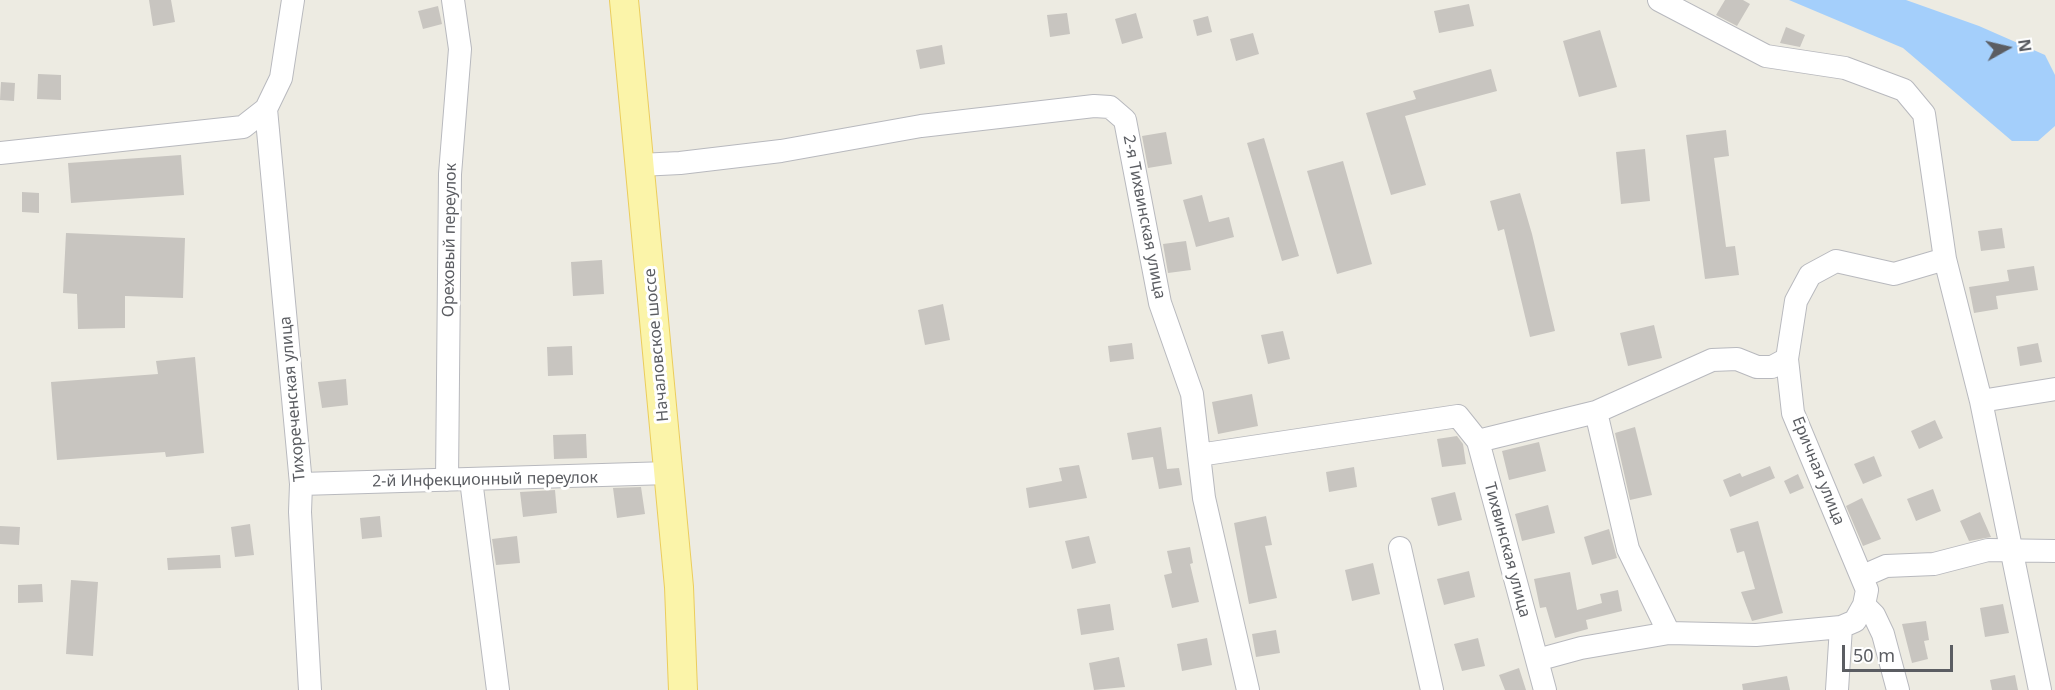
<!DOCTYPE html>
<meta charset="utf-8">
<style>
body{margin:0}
#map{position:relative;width:2055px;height:690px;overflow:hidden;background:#edebe2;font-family:"Noto Sans",sans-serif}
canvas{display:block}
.north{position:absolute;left:1977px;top:18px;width:60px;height:60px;-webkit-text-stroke:4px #fff;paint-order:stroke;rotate:82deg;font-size:16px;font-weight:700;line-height:24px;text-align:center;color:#5b5d62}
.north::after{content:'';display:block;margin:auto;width:21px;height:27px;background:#5b5d62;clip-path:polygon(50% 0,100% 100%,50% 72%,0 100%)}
.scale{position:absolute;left:1842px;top:645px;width:111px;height:27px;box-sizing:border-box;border:3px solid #5b5d62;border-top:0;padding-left:8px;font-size:18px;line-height:21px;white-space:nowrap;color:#5b5d62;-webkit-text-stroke:4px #fff;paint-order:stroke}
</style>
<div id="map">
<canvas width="2055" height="690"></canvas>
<div class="north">N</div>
<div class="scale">50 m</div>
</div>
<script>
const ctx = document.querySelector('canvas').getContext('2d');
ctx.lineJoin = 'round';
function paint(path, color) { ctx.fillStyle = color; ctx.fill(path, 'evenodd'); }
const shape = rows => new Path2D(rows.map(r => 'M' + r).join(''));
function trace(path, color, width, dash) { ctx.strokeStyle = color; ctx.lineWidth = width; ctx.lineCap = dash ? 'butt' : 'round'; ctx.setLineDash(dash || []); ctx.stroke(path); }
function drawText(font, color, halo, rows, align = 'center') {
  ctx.font = font + ' "Noto Sans",sans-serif'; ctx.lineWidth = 6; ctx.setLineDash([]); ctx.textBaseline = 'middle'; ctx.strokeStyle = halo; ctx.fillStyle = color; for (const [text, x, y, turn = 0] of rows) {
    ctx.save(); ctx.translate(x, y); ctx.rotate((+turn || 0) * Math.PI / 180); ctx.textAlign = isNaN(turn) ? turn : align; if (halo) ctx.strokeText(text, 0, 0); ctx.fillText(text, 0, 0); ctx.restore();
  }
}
paint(shape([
 [1789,0,1906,0,1979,26,2045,55,2055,75,2055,126,2038,141,2012,141,1903,48]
]), '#a4cffb');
paint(shape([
 [149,0,171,0,175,22,153,26],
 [1725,0,1743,0,1750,4,1737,26,1716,15],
 [1469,4,1474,26,1439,33,1434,11],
 [438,6,442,24,423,29,418,11],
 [1067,13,1070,34,1050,37,1047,15],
 [1136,13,1143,38,1122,44,1115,19],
 [1208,16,1212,32,1197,36,1193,20],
 [1786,27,1805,35,1800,47,1780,43],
 [1600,30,1617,87,1579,97,1563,41],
 [1253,33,1259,54,1236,61,1230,39],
 [942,45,945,64,920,69,916,50],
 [1491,69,1497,91,1405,116,1426,185,1391,195,1366,113,1416,99,1413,91],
 [38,74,61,75,61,100,37,99],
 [1,82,15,83,14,101,0,100],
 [1726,130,1729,156,1714,158,1726,247,1735,246,1739,275,1705,279,1686,135],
 [1166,132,1172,164,1148,168,1142,136],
 [1264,138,1299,256,1282,261,1247,143],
 [1645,149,1650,201,1621,204,1616,152],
 [181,155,184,195,71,203,68,163],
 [1343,161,1372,264,1337,274,1307,171],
 [22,192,39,193,39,213,22,212],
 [1520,193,1532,234,1555,331,1530,337,1504,229,1498,231,1490,201],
 [1202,195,1209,222,1229,217,1234,237,1196,247,1183,200],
 [2002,228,2005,248,1981,251,1978,231],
 [66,233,185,238,183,298,125,296,125,328,78,329,77,294,63,293],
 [1186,241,1191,270,1168,273,1163,244],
 [602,260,604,294,573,296,571,262],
 [2034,266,2038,290,1996,296,1998,309,1974,313,1969,287,2009,281,2007,270],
 [943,304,950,340,925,345,918,310],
 [1654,325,1662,358,1628,366,1620,333],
 [1283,331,1290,359,1268,364,1261,335],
 [1132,343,1134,359,1110,362,1108,346],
 [2038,343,2042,362,2020,366,2017,347],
 [572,346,573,375,548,376,547,347],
 [195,357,204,453,166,457,165,452,57,460,51,382,158,374,156,361],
 [346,379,348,405,322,408,318,382],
 [1252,394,1258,426,1218,434,1212,402],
 [1935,420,1943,438,1919,449,1911,431],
 [1161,427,1167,469,1179,468,1182,485,1159,489,1153,457,1132,460,1127,433],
 [1635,427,1652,495,1630,500,1615,433],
 [586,434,587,458,554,459,553,435],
 [1457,436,1463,444,1466,464,1442,467,1437,439],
 [1539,442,1546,471,1509,480,1502,451],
 [1874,456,1882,476,1863,484,1854,464],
 [1079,465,1087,498,1029,508,1026,488,1062,481,1059,468],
 [1770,466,1775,478,1730,497,1723,480,1740,473,1742,477],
 [1354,467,1357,487,1329,492,1326,472],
 [1798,474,1804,488,1790,494,1784,481],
 [641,487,645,514,617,518,613,488],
 [1933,489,1941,511,1916,521,1907,499],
 [555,490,557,513,523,517,520,492],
 [1455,492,1462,520,1438,526,1431,498],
 [1862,498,1881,539,1863,546,1846,506],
 [1548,505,1555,533,1522,541,1515,514],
 [1980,512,1991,537,1969,541,1960,521],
 [380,516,382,537,362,539,360,518],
 [1266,516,1272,545,1265,546,1277,598,1249,604,1234,523],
 [1758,521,1783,613,1752,621,1741,592,1755,589,1744,551,1737,553,1730,529],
 [250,524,254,555,235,557,231,527],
 [0,526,20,527,19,545,0,544],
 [1609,529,1617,558,1592,565,1584,537],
 [517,536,520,563,496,565,492,539],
 [1089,536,1096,563,1072,569,1065,541],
 [1190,547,1193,563,1190,564,1199,602,1172,608,1164,575,1172,573,1167,551],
 [220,555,221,568,168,570,167,558],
 [1373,563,1380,594,1352,601,1345,570],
 [1469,571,1475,597,1444,605,1437,579],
 [1570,572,1577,610,1602,603,1600,594,1618,590,1622,611,1586,620,1588,629,1555,638,1546,607,1540,608,1534,579],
 [71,580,98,582,93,656,66,654],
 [42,584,43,602,18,603,18,585],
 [1110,604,1114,630,1081,635,1077,609],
 [2003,604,2009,633,1985,637,1980,608],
 [1926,621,1929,640,1924,641,1928,659,1912,663,1902,624],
 [1276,630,1280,653,1256,657,1252,634],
 [1207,638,1212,665,1182,671,1177,644],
 [1478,638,1485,666,1462,671,1454,644],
 [1119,657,1125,687,1094,690,1089,663],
 [1519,668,1526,690,1505,690,1499,675],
 [2015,675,2018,690,1992,690,1990,680],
 [1787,676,1790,690,1743,690,1742,684]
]), '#c8c5c0');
const minor = shape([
 [1659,0,1766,56,1845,68,1904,90,1924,114,1945,259,1894,274,1836,261,1810,275,1796,301,1787,359,1793,413,1867,590,1864,605,1855,621,1841,627,1837,690],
 [266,109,301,484,300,512,310,690],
 [0,153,243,127,266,109,281,78,293,0],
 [640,165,680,163,781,151,921,126,1094,106,1110,107,1125,120,1160,303,1192,394,1204,498,1248,690],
 [1945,259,1981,401,2040,690],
 [1981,401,2055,389],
 [1596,412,1628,549,1669,633],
 [1478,441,1596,412,1712,360,1737,359,1757,367,1772,367,1787,359],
 [1199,455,1458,416,1478,441,1545,690],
 [447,480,450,174,460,49,453,0],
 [471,480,498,690],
 [301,484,669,473],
 [1400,548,1432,690],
 [1863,576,1886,566,1934,564,1988,550,2055,551],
 [1864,605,1874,615,1883,634,1898,690],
 [1537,660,1581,648,1669,633,1756,635,1841,627]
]);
const major = shape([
 [624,0,679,587,683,690]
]);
trace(minor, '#b8b9be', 24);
trace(major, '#ebcd5d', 30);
trace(minor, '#fff', 22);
trace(major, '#fbf4a9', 28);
drawText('16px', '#5b5d62', '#fff', [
 ["2-я Тихвинская улица",1144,217,79],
 ["Ореховый переулок",450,240,-89],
 ["Началовское шоссе",657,345,-95],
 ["Тихореченская улица",293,399,-95],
 ["Еричная улица",1818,471,68],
 ["2-й Инфекционный переулок",485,480,-1],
 ["Тихвинская улица",1507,550,75]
]);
</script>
